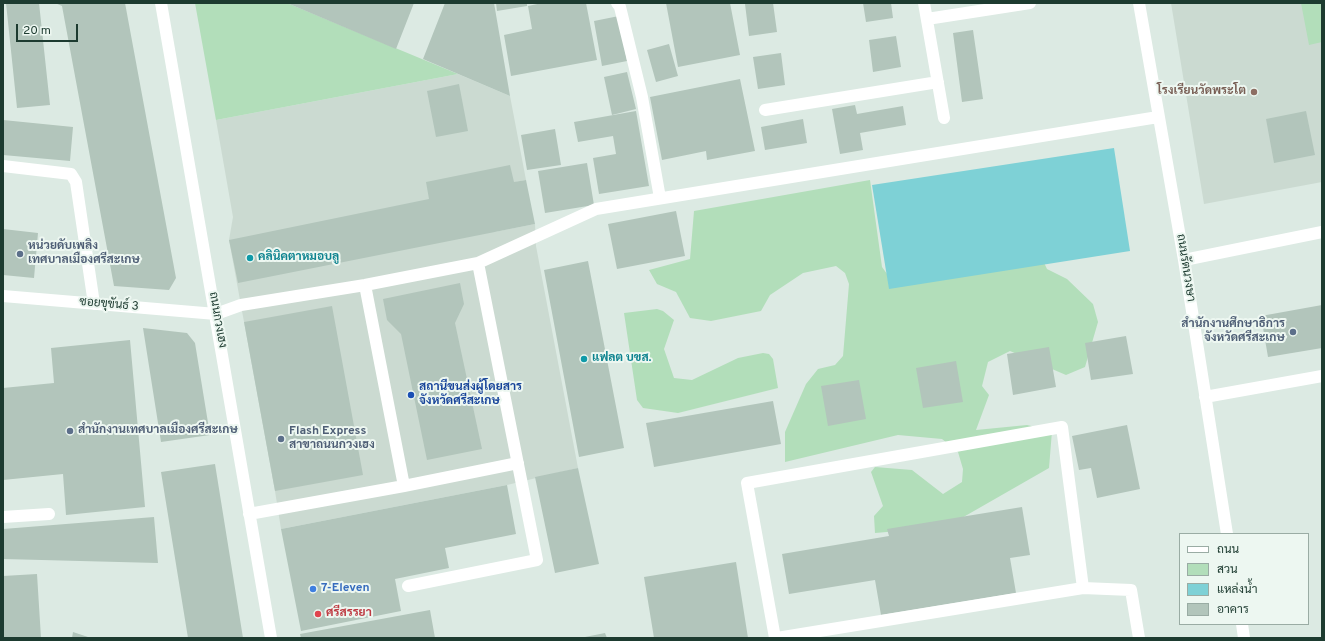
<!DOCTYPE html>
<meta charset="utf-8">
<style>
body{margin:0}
#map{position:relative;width:1325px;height:641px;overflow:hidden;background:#dceae3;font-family:Overpass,Sarabun,sans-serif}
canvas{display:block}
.frame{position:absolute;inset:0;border:4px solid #1d3b30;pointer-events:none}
.legend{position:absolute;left:1179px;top:533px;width:130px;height:92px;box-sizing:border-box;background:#edf7f1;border:1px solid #9aaca4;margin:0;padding:5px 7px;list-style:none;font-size:12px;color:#1d3b30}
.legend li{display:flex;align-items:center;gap:8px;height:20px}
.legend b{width:20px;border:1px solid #9aaca4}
.scale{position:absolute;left:16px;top:24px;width:62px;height:18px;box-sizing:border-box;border:2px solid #1d3b30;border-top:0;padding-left:5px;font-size:12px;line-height:14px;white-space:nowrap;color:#1d3b30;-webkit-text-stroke:3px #edf7f1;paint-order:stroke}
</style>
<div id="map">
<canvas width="1325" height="641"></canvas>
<div class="frame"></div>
<ul class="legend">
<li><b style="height:5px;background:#fff"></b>ถนน</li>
<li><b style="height:11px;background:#b2deba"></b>สวน</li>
<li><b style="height:11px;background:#7ed1d6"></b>แหล่งน้ำ</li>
<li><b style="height:11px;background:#b2c5bb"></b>อาคาร</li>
</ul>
<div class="scale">20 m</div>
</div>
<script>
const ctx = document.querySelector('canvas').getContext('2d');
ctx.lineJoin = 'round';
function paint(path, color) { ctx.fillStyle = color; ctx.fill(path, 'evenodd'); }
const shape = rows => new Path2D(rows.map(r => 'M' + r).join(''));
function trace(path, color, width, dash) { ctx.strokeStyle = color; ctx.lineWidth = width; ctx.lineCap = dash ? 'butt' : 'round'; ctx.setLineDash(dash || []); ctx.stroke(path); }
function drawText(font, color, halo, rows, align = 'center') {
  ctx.font = font + ' Overpass,Sarabun,sans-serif'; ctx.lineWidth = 4; ctx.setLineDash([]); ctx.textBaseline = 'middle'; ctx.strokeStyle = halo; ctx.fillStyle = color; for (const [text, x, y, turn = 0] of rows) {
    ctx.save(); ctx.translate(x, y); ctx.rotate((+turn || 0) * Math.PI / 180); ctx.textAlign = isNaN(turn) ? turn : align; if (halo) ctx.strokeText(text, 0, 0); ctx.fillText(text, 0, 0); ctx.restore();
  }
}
paint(shape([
 [1171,3,1322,3,1322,182,1204,204],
 [458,74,510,96,526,180,486,188,494,232,535,224,536,246,578,468,507,485,281,529,275,491,229,240,233,217,216,120]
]), '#cbdad1');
paint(shape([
 [195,3,287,3,458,74,216,120],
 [1301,3,1322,3,1322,42,1309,45],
 [870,180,882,267,893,282,1039,252,1047,269,1067,279,1093,304,1098,322,1085,367,1066,375,1010,351,988,362,982,386,989,395,976,430,1027,425,1052,431,1049,468,946,527,875,533,874,516,883,506,871,472,875,467,912,470,943,494,962,482,963,469,958,452,942,439,898,435,785,462,785,432,806,384,818,369,835,365,843,356,849,284,845,273,836,266,803,273,770,295,761,311,711,321,690,318,676,292,657,284,649,270,690,259,694,211],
 [657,309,663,311,674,320,664,349,674,378,692,380,738,358,763,353,769,354,773,359,778,388,678,413,643,408,637,400,624,313]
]), '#b2deba');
paint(shape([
 [1114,148,1130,251,889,289,872,185]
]), '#7ed1d6');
paint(shape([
 [6,3,39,3,50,105,17,108],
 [55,3,125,3,176,278,169,290,114,286,62,6],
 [287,3,414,3,396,49],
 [445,3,494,3,510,96,423,59],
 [496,3,527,3,527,6,497,11],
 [542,3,586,3,597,60,511,76,504,35,532,29,528,6],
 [666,3,730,3,740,55,678,67],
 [752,3,773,3,777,32,749,36,745,4],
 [863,3,891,3,893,18,866,22],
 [619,16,627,61,602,66,594,21],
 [973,30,983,99,962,102,953,33],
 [896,36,901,67,873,72,869,40],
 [669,44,678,76,656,82,647,50],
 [781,53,785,85,758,89,753,57],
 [627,72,636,109,612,115,604,77],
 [740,79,755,151,707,160,706,151,662,160,650,97],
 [459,84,468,131,436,137,427,91],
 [855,105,857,114,903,106,906,125,860,133,863,150,840,154,832,109],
 [636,111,649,186,599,194,593,158,616,154,613,136,578,142,574,122],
 [1306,111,1315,155,1274,163,1266,119],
 [803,119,807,143,765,150,761,127],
 [3,120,73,127,70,161,3,155],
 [555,129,561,165,527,170,521,135],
 [587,163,594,205,545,213,538,171],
 [510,165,514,182,526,180,535,224,238,283,229,240,429,199,426,182],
 [676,211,685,256,617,269,608,224],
 [3,229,38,233,34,278,3,275],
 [588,261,624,448,579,457,544,270],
 [460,283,464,304,455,323,482,449,427,460,401,334,387,320,383,299],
 [1322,305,1322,348,1268,357,1261,316],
 [332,306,363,475,275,491,244,322],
 [143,328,187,333,195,343,210,435,161,442],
 [1126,336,1133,374,1091,380,1085,343],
 [130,340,145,507,66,515,63,474,3,480,3,388,54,383,51,348],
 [1049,347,1056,387,1013,395,1007,354],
 [956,361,963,402,923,408,916,368],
 [859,380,866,419,828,426,821,386],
 [773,401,781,444,654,467,646,423],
 [1127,425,1140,489,1097,498,1091,468,1079,470,1072,436],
 [215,464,243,638,188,638,161,472],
 [578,468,599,564,555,573,535,477],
 [507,485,516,534,445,548,449,568,395,579,401,611,301,631,281,529],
 [1022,507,1030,555,1010,558,1016,593,881,615,875,580,789,594,782,554,889,536,887,529],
 [154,517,158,563,3,559,3,529],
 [736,562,748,638,654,638,644,577],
 [37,574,41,638,3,638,3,576],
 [430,610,435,638,301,638,300,634],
 [73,632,91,638,72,638],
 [605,633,607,638,585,638,585,637]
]), '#b2c5bb');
trace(shape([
 [161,3,271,638],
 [617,3,620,7,642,97,660,198],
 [924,3,944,118],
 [1139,3,1184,260,1227,534],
 [927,19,1030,3],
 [765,110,938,82],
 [3,166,71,174,76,182,94,304],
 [1184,260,1322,232],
 [365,285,404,486],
 [3,296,216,314,241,305,365,285,478,263,596,209,1158,117],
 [1205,397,1322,376],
 [249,514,404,486,518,463],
 [3,517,49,514],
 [408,586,537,560,478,263],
 [1242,624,1244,638],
 [775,638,747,483,1062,427,1083,588],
 [777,638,1083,588,1131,590,1139,638]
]), '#fff', 12);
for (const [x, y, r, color] of [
 [1254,92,4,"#8d6e63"],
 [20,254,4,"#5c6f8a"],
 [250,258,4,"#0f9aa8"],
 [1293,332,4,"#5c6f8a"],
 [584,359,4,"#0f9aa8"],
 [411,395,4,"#1a4fb4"],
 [70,431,4,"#5c6f8a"],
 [281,439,4,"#5c6f8a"],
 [313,589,4,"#3f7fe0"],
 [318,614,4,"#e0444e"]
]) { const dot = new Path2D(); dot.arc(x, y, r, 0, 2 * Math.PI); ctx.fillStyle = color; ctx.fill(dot); trace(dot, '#edf7f1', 1.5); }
drawText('bold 12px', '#785e54', '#edf7f1', [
 ["โรงเรียนวัดพระโต",1246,92]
], 'right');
drawText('bold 12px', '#4e5e75', '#edf7f1', [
 ["หน่วยดับเพลิง",28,247],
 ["เทศบาลเมืองศรีสะเกษ",28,261],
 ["สำนักงานศึกษาธิการ",1285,325,"right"],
 ["จังหวัดศรีสะเกษ",1285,339,"right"],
 ["สำนักงานเทศบาลเมืองศรีสะเกษ",78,431],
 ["Flash Express",289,432],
 ["สาขาถนนกวงเฮง",289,446]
], 'left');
drawText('bold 12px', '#0d838f', '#edf7f1', [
 ["คลินิคตาหมอบลู",258,258],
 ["แฟลต บขส.",592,359]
], 'left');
drawText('12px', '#1d3b30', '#edf7f1', [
 ["ถนนรัตนวงษา",1185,268,81],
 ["ซอยขุขันธ์ 3",109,305,5],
 ["ถนนกวงเฮง",217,320,80]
]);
drawText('bold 12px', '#164399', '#edf7f1', [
 ["สถานีขนส่งผู้โดยสาร",419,388],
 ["จังหวัดศรีสะเกษ",419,402]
], 'left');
drawText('bold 12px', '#366cbe', '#edf7f1', [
 ["7-Eleven",321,589]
], 'left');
drawText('bold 12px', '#be3a42', '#edf7f1', [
 ["ศรีสรรยา",326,614]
], 'left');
</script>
